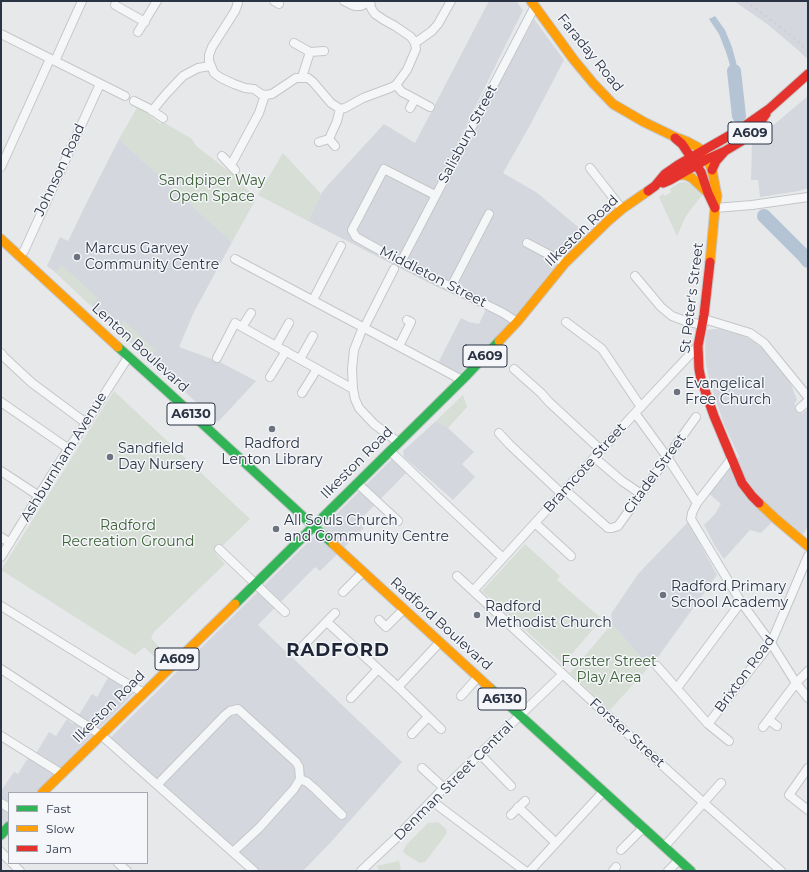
<!DOCTYPE html>
<style>
body{margin:0}
#map{position:relative;width:809px;height:872px;overflow:hidden;background:#e6e8ea;font-family:Montserrat,sans-serif}
canvas{display:block}
.frame{position:absolute;inset:0;border:2px solid #2b3445;pointer-events:none}
.legend{position:absolute;left:8px;top:792px;width:140px;height:72px;box-sizing:border-box;background:#f4f6f9;border:1px solid #a4a8b1;margin:0;padding:5px 7px;list-style:none;font-size:12px;color:#2b3445}
.legend li{display:flex;align-items:center;gap:8px;height:20px}
.legend b{width:20px;border:1px solid #a4a8b1}
</style>
<div id="map">
<canvas width="809" height="872"></canvas>
<div class="frame"></div>
<ul class="legend">
<li><b style="height:5px;background:#30b455"></b>Fast</li>
<li><b style="height:5px;background:#ff9f0a"></b>Slow</li>
<li><b style="height:5px;background:#e5322d"></b>Jam</li>
</ul>
</div>
<script>
const ctx = document.querySelector('canvas').getContext('2d');
ctx.lineJoin = 'round';
function paint(path, color) { ctx.fillStyle = color; ctx.fill(path, 'evenodd'); }
const shape = rows => new Path2D(rows.map(r => 'M' + r).join(''));
function trace(path, color, width, dash) { ctx.strokeStyle = color; ctx.lineWidth = width; ctx.lineCap = dash ? 'butt' : 'round'; ctx.setLineDash(dash || []); ctx.stroke(path); }
function drawText(font, color, halo, rows, align = 'center') {
  ctx.font = font + ' Montserrat,sans-serif'; ctx.lineWidth = 3; ctx.setLineDash([]); ctx.textBaseline = 'middle'; ctx.strokeStyle = halo; ctx.fillStyle = color; for (const [text, x, y, turn = 0] of rows) {
    ctx.save(); ctx.translate(x, y); ctx.rotate((+turn || 0) * Math.PI / 180); ctx.textAlign = isNaN(turn) ? turn : align; if (halo) ctx.strokeText(text, 0, 0); ctx.fillText(text, 0, 0); ctx.restore();
  }
}
paint(shape([
 [489,1,516,1,523,10,434,190,441,193,534,19,564,60,529,127,503,173,536,192,583,231,502,332,459,374,438,363,461,318,469,322,479,324,486,309,437,287,308,221,321,194,327,186,384,124,415,143],
 [734,1,808,1,808,55,806,58,798,50,767,24],
 [808,96,808,188,799,191,760,197,758,180,751,180,752,143],
 [119,139,232,242,194,312,179,347,220,362,256,381,218,422,165,374,55,272,47,266,60,237,68,241,86,204],
 [713,329,719,329,741,335,752,340,762,348,790,382,797,400,794,404,802,414,808,409,808,526,802,536,778,516,761,533,750,530,724,559,715,546,704,525,715,514,721,504,707,492,727,466,739,457,724,424,710,383,706,364,705,346,707,330],
 [436,421,448,428,474,452,462,464,475,477,453,500,404,457,403,451],
 [394,457,408,471,358,522,364,528,320,571,315,567,258,625,402,762,331,842,303,871,258,871,109,739],
 [688,522,717,575,658,657,649,667,612,624,611,614,638,574],
 [109,676,135,692,35,793,9,793,9,820,1,829,1,791,14,772,18,774,28,758,32,760,49,732,56,736,67,719,73,724,92,694,97,697]
]), '#d4d7dd');
paint(shape([
 [138,106,160,124,163,122,192,139,196,146,234,175,256,199,232,242,119,139],
 [283,153,321,194,308,221,258,195],
 [684,182,688,183,693,186,702,195,686,216,677,236,659,197,663,194,665,196,671,192,670,189,679,183],
 [62,265,98,298,91,306,55,272],
 [123,320,157,351,151,356,149,355,147,357,117,330,122,325],
 [114,391,250,519,215,553,225,564,154,632,151,638,166,655,159,661,144,647,135,655,1,570],
 [463,395,467,407,448,428,436,421],
 [525,544,560,576,557,580,602,619,563,664,482,591],
 [612,624,649,667,610,710,570,673],
 [438,822,446,829,447,833,426,861,420,863,405,854,403,851,406,845,428,823],
 [399,861,401,871,379,871,377,866]
]), '#d6ded6');
paint(shape([
 [715,16,725,30,732,47,736,62,740,88,733,90,730,65,726,52,719,34,709,19]
]), '#b4c4d5');
trace(shape([
 [734,71,739,116],
 [764,216,803,255,808,261]
]), '#b4c4d5', 14);
const street = shape([
 [237,1,238,3,235,11,212,47,209,55,209,61,214,73,221,78,234,84,245,88,254,89,261,94,265,95,272,94,296,78,308,78,313,82,331,103,340,109,345,108,363,98,390,88,396,85,407,70,416,49,415,43,411,37,395,26,384,20,375,14,371,8,370,1],
 [274,1,279,4],
 [344,1,352,5,355,6,361,6,369,2],
 [115,5,145,22],
 [138,32,157,1],
 [1,34,125,96],
 [294,43,310,52,324,51],
 [415,43,432,31,438,24,451,1],
 [55,61,82,1],
 [302,77,310,52],
 [396,85,402,92,406,94,430,107],
 [134,101,150,109,163,118],
 [410,108,415,99],
 [152,111,166,94,183,76,198,68,210,66],
 [329,139,335,146],
 [319,142,329,139,337,121,340,109],
 [222,156,235,170],
 [231,165,259,113,265,95],
 [1,167,50,59],
 [590,168,622,209],
 [435,195,384,169,352,230,356,237,401,262,503,313,517,322],
 [715,208,752,205,808,197],
 [527,243,565,263],
 [19,256,24,251,100,84],
 [235,259,462,380],
 [401,262,535,6],
 [635,276,661,307,672,316,685,321,703,325],
 [451,287,489,214],
 [313,300,341,246],
 [704,319,750,333,764,343,808,397],
 [566,322,602,349,641,407],
 [242,327,353,389],
 [363,327,354,350,352,369,353,389,355,399,359,408,374,424,398,442],
 [364,328,394,269],
 [276,346,289,323],
 [399,346,411,322,407,320],
 [1,353,4,357,32,383,86,423],
 [217,358,235,323,242,327,251,313],
 [300,359,313,336],
 [514,369,541,393,549,402,601,450],
 [270,377,286,351],
 [302,393,317,369],
 [1,402,69,449],
 [800,408,808,401],
 [635,413,667,457,697,503],
 [499,433,509,444,562,494],
 [390,451,439,498,503,558],
 [595,458,622,481,641,494],
 [732,458,697,503,692,513,691,519,741,602,771,643,796,683,808,698],
 [1,471,39,496],
 [357,483,398,521],
 [565,490,608,528,612,528,618,526,696,417],
 [535,523,571,556],
 [1,537,10,543],
 [219,549,285,612],
 [1,557,57,466,86,423,125,362,128,357],
 [457,576,620,727,704,803,781,871],
 [473,591,635,413,698,346],
 [343,592,363,572],
 [1,606,121,680,144,693],
 [379,620,386,627,404,609],
 [327,622,398,687,441,729],
 [303,646,335,613],
 [657,666,708,724,729,741],
 [1,669,101,735,254,871],
 [398,687,440,642],
 [677,688,741,602],
 [461,696,478,677],
 [351,698,378,669],
 [769,720,777,726],
 [708,724,771,643,808,556],
 [763,727,796,683,808,671],
 [412,734,428,717],
 [1,736,62,774],
 [480,754,511,786],
 [422,768,444,788],
 [808,768,789,795,808,810],
 [300,779,307,782,315,789,342,815],
 [157,785,225,715,230,711,238,709,296,762,299,767,300,779,294,789,259,828,233,852],
 [432,801,525,871],
 [1,803,9,808],
 [518,807,556,843],
 [511,815,525,801],
 [664,847,721,783],
 [621,850,643,828],
 [1,852,9,860],
 [12,863,20,871],
 [118,863,127,871],
 [361,871,395,839,439,793,563,674],
 [530,871,603,792],
 [613,871,616,867],
 [668,871,679,860]
]);
const fast = shape([
 [118,347,169,393,333,544],
 [235,604,467,375,499,341],
 [490,688,691,871],
 [1,835,9,826]
]);
const slow = shape([
 [531,1,574,60,593,83,613,104,644,122,675,137,688,142,699,148,707,159,712,170,717,196,715,208,710,262],
 [680,175,686,175,692,178,707,192],
 [1,239,118,347],
 [499,341,517,322,565,263,608,221,622,209,648,191],
 [759,503,776,519,808,546],
 [333,544,490,688],
 [42,793,235,604]
]);
const jam = shape([
 [675,138,682,144,701,172,708,193,715,208],
 [712,170,716,161,724,152],
 [663,183,670,180,707,159,725,151,740,142,756,128,766,114],
 [648,191,655,186,665,174,678,165,739,130,769,109,808,74],
 [710,262,704,315,698,346,699,369,701,379,714,416,742,483,752,496,759,503]
]);
trace(street, '#c4c6c8', 10);
trace(fast, '#c4c6c8', 11);
trace(slow, '#c4c6c8', 11);
trace(jam, '#c4c6c8', 11);
trace(street, '#f5f6f7', 8);
trace(fast, '#30b455', 9);
trace(slow, '#ff9f0a', 9);
trace(jam, '#e5322d', 9);
trace(shape([
 [746,1,788,33,808,51]
]), '#cecfd2', 2.5, [2, 4]);
for (const [x, y, r, color] of [
 [77,257,4,"#6c737f"],
 [677,392,4,"#6c737f"],
 [272,429,4,"#6c737f"],
 [110,457,4,"#6c737f"],
 [276,529,4,"#6c737f"],
 [663,595,4,"#6c737f"],
 [477,615,4,"#6c737f"]
]) { const dot = new Path2D(); dot.arc(x, y, r, 0, 2 * Math.PI); ctx.fillStyle = color; ctx.fill(dot); trace(dot, '#f4f6f9', 1.5); }
for (const [x, y, w] of [
 [750,133,44],
 [485,356,44],
 [191,414,48],
 [177,659,44],
 [502,699,48]
]) { const box = new Path2D(); box.roundRect(x - w / 2, y - 11, w, 22, 3); ctx.fillStyle = '#f4f6f9'; ctx.fill(box); trace(box, '#2b3445', 1); }
drawText('bold 13px', '#2b3445', null, [
 ["A609",750,133],
 ["A609",485,356],
 ["A6130",191,414],
 ["A609",177,659],
 ["A6130",502,699]
]);
drawText('14px', '#2b3445', '#f4f6f9', [
 ["Faraday Road",590,53,51],
 ["Salisbury Street",468,134,-62],
 ["Johnson Road",60,170,-65],
 ["Ilkeston Road",582,231,-44],
 ["Middleton Street",433,277,27],
 ["St Peter's Street",692,298,-83],
 ["Lenton Boulevard",140,348,42],
 ["Ashburnham Avenue",64,457,-58],
 ["Ilkeston Road",357,463,-45],
 ["Bramcote Street",585,468,-48],
 ["Citadel Street",655,474,-54],
 ["Radford Boulevard",441,624,42],
 ["Brixton Road",745,674,-54],
 ["Ilkeston Road",109,707,-45],
 ["Forster Street",627,733,42],
 ["Denman Street Central",454,781,-45]
]);
drawText('14px', '#3f6138', '#f4f6f9', [
 ["Sandpiper Way",212,181],
 ["Open Space",212,197],
 ["Radford",128,526],
 ["Recreation Ground",128,542],
 ["Forster Street",609,662],
 ["Play Area",609,678]
]);
drawText('14px', '#2b3445', '#f4f6f9', [
 ["Marcus Garvey",85,249],
 ["Community Centre",85,265],
 ["Evangelical",685,384],
 ["Free Church",685,400],
 ["Radford",272,444,"center"],
 ["Lenton Library",272,460,"center"],
 ["Sandfield",118,449],
 ["Day Nursery",118,465],
 ["All Souls Church",284,521],
 ["and Community Centre",284,537],
 ["Radford Primary",671,587],
 ["School Academy",671,603],
 ["Radford",485,607],
 ["Methodist Church",485,623]
], 'left');
ctx.letterSpacing = '1px';
drawText('bold 18px', '#1d2536', '#f4f6f9', [
 ["RADFORD",338,651]
]);
ctx.letterSpacing = '0px';
</script>
